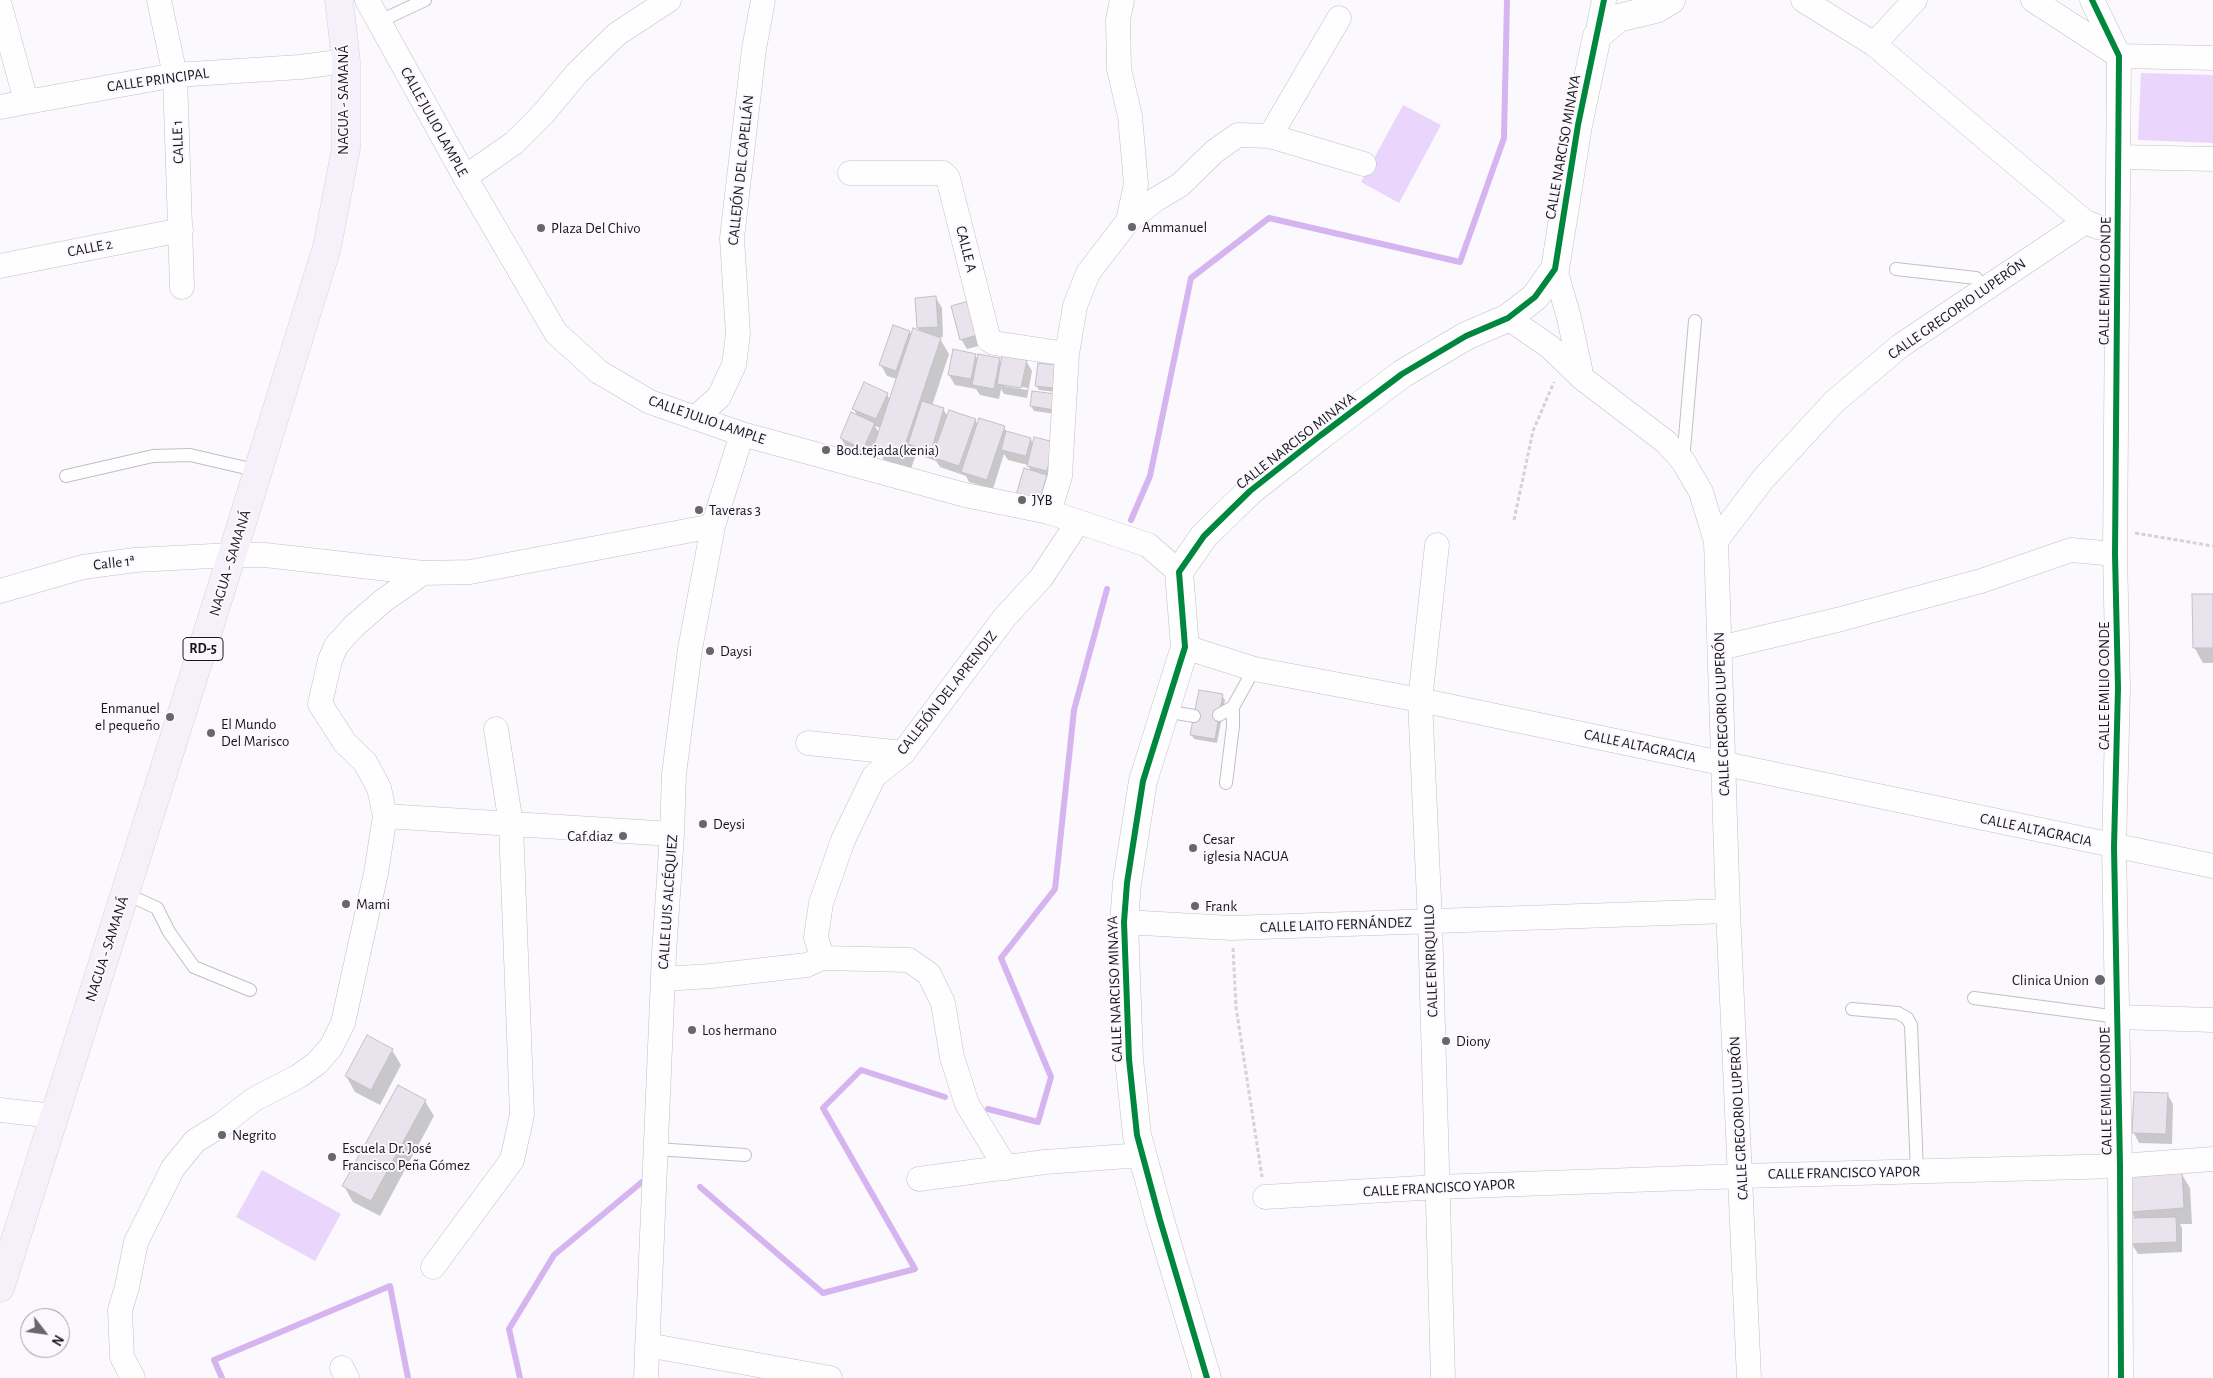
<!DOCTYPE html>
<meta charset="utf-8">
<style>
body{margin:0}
#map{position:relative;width:2213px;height:1378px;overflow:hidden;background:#fbf9fd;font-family:"Alegreya Sans",sans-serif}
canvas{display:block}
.north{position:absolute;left:20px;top:1308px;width:50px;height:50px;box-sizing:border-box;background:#fbf7ff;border:1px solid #a19da4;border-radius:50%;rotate:120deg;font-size:14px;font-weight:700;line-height:20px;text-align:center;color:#19171b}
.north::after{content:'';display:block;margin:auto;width:18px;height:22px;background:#68666a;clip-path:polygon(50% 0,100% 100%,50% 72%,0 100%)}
</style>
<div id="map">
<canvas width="2213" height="1378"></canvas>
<div class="north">N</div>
</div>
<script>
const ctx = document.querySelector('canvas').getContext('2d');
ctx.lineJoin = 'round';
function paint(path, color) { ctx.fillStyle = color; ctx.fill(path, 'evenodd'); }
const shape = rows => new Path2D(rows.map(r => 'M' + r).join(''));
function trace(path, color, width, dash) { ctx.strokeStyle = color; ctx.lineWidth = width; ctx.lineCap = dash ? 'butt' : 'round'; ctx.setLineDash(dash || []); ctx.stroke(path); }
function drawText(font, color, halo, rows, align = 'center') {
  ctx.font = font + ' "Alegreya Sans",sans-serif'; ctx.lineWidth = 4; ctx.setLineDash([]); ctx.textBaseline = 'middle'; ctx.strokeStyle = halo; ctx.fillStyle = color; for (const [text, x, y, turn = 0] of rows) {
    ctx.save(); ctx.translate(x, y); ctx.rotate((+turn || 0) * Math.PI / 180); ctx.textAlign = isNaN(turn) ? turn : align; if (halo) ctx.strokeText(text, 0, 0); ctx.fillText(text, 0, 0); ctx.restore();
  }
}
paint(shape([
 [2141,73,2213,75,2213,143,2138,140],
 [1403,105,1441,125,1399,203,1361,182],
 [262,1170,341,1214,315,1261,236,1217]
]), '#ead6fc');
paint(shape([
 [936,298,942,308,943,337,939,337,949,354,932,406,943,409,948,417,975,420,978,425,1004,427,1007,433,1031,439,1033,444,1053,443,1045,511,1023,505,1031,471,1028,465,1008,460,1004,454,993,489,969,482,966,476,940,467,936,461,916,454,911,469,884,460,875,444,869,458,847,449,841,438,858,417,853,408,887,394,890,400,897,379,887,376,881,365,910,332,912,336,921,333,918,328],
 [875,426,881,428,879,433],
 [918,446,937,452,936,454,918,449],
 [886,447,908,455,908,457,886,450],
 [952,306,986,344,967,349,961,339],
 [975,355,978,360,999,359,1002,364,1026,361,1032,371,1027,398,1004,394,1001,389,999,399,980,395,976,389,955,385,949,375],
 [1004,384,1028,388,1027,390,1004,386],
 [1039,365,1056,392,1039,390,1036,385],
 [1055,395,1056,414,1034,411,1031,406],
 [2213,595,2213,663,2203,663,2194,647],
 [1222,695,1225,700,1217,743,1194,739,1191,734],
 [392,1050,401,1065,380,1105,355,1092,346,1076],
 [2135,1093,2167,1094,2173,1104,2172,1144,2139,1143,2134,1133],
 [425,1101,434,1116,380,1216,353,1202,344,1186],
 [2181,1173,2190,1188,2192,1224,2180,1224,2182,1228,2182,1252,2138,1254,2132,1244,2135,1219,2131,1211]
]), '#0003');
trace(shape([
 [1131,520,1150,476,1191,278,1269,218,1460,262,1504,138,1507,0],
 [988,1109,1038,1122,1051,1077,1001,958,1055,889,1074,710,1107,589],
 [700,1187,823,1293,915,1269,823,1108,861,1070,945,1097],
 [222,1378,214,1360,390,1286,408,1378],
 [520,1378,509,1329,554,1255,642,1182]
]), '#d5b4f0', 6);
const building = shape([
 [936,296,938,327,917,328,915,298,936,296],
 [972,300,981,334,960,340,951,306,972,300],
 [893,325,910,331,896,371,879,365,893,325],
 [913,328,941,338,902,454,874,445,913,328],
 [953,349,976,354,971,379,948,375,953,349],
 [978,354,1000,358,994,389,972,385,978,354],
 [1002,355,1027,360,1021,388,997,384,1002,355],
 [1038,363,1057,365,1054,388,1035,386,1038,363],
 [864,382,888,393,876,419,852,409,864,382],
 [1032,391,1056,394,1054,410,1030,406,1032,391],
 [922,401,944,408,931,451,908,444,922,401],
 [949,410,976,419,959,466,932,457,949,410],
 [851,412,875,423,863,449,840,438,851,412],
 [979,418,1005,426,987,480,961,472,979,418],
 [1006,431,1031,438,1026,456,1001,450,1006,431],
 [1034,437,1054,442,1047,471,1027,466,1034,437],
 [1024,468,1047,475,1039,502,1016,495,1024,468],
 [2192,594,2213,594,2213,648,2193,648,2192,594],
 [1199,690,1223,694,1215,739,1190,735,1199,690],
 [367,1035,393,1049,371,1090,345,1076,367,1035],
 [398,1085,426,1100,371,1201,342,1186,398,1085],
 [2134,1092,2168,1093,2166,1134,2132,1133,2134,1092],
 [2182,1171,2184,1208,2130,1212,2127,1175,2182,1171],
 [2176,1217,2177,1242,2131,1244,2130,1218,2176,1217]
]);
paint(building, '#e9e3ee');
trace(building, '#c2c0c4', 1);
const service = shape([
 [378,22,425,0],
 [1896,269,1976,278,1984,288],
 [1683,461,1695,321],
 [66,476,153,456,190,455,259,471],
 [1165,711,1194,716],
 [1219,715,1233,707,1254,669],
 [1226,783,1233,726,1233,707],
 [124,893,157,908,169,932,194,967,250,990],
 [1974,998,2118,1017],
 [1852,1009,1898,1013,1907,1018,1911,1025,1917,1171],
 [656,1149,745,1155]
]);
const minor = shape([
 [159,0,175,75,182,287],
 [367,0,465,177,556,333,599,372,650,402,742,434,965,495,1049,512,1148,545,1179,572],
 [1803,0,1874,44,2085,222,2098,227],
 [2033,0,2119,56,2213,58],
 [2092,0,2119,56,2115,554,2118,688,2114,847,2120,1166,2121,1378],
 [0,6,26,101],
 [1597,36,1604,0],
 [1874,44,1915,0],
 [0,107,175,75,300,67,346,61],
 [1270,136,1339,18],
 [2120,157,2213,159],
 [850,173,943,173,948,178,989,340,994,343,1067,354],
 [465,177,514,143,543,114,577,73,617,34,669,0],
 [1128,221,1155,200,1180,185,1215,151,1238,135,1270,136,1364,164],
 [0,266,181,230],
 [1555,269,1569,318,1582,378],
 [1508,318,1550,347,1582,378,1666,442,1683,461,1701,492,1716,541],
 [695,418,719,397,734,365,738,334,732,238,754,49,763,0],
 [1049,512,1060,476,1067,354,1075,306,1088,273,1128,221,1136,184,1130,116,1119,69,1118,20,1122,0],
 [1437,545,1420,700,1430,922,1443,1378],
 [0,591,83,567,135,560,232,555,265,555,423,573,470,572,713,526],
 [1185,647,1254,669,1420,700,2213,866],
 [1720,648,1841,619,1981,581,2071,550,2115,554],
 [808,743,903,753],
 [385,816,672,834],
 [1124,922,1231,928,1728,911],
 [822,958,816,937,821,903,843,840,874,776,903,753,1005,617,1041,578,1078,522],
 [663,979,711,976,807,965,822,958,909,960,929,974,943,1003,952,1057,967,1104,1006,1168],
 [2118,1017,2213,1020],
 [0,1110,53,1116],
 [919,1179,1045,1162,1142,1155],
 [1265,1197,1438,1187,1742,1176,2120,1166,2213,1159],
 [433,1267,512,1160,522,1115,511,824,496,729],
 [647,1345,830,1378],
 [342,1368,347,1378],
 [133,1378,122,1357,120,1310,127,1287,136,1242,173,1168,195,1141,221,1125,253,1100,299,1076,317,1063,331,1047,343,1023,376,873,385,816,379,788,365,762,345,743,320,704,330,660,336,646,354,626,384,600,423,573],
 [646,1378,664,953,672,834,674,774,690,649,713,526,742,434],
 [1749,1378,1728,911,1716,541,1763,479,1834,402,1900,346,2085,222]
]);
const tertiary = shape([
 [1207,1378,1160,1220,1137,1135,1129,1059,1124,922,1127,883,1143,781,1185,647,1179,572,1204,536,1250,491,1321,435,1402,374,1466,336,1508,318,1535,297,1555,269,1578,125,1597,36,1618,18,1656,9,1671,0]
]);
const primary = shape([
 [0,1288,232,555,327,247,346,148,346,61,339,0]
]);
trace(service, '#c1bfc3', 14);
trace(minor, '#c1bfc3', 25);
trace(tertiary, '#c1bfc3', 29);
trace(primary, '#d4d3d5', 29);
trace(shape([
 [1514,520,1533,431,1554,382],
 [2135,533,2213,546],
 [1233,948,1236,1007,1262,1177]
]), '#d3d3d3', 3, [4, 2.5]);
trace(service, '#fefeff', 12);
trace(minor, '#fefeff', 24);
trace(tertiary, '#fefeff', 28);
trace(primary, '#f5f0f9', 28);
trace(shape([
 [2092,0,2119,56,2115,554,2118,688,2114,847,2120,1166,2121,1378],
 [1207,1378,1160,1220,1137,1135,1129,1059,1124,922,1127,883,1143,781,1185,647,1179,572,1204,536,1250,491,1321,435,1402,374,1466,336,1508,318,1535,297,1555,269,1578,125,1604,0]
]), '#00873e', 6);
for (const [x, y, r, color] of [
 [1132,227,5,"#68666a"],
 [541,228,5,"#68666a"],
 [826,450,5,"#68666a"],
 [1022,500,5,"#68666a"],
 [699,510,5,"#68666a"],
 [710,651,5,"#68666a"],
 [170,717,5,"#68666a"],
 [211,733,5,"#68666a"],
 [703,824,5,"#68666a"],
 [623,836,5,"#68666a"],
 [1193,848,5,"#68666a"],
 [346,904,5,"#68666a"],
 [1195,906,5,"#68666a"],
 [2100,980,6,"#68666a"],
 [692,1030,5,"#68666a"],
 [1446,1041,5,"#68666a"],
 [222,1135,5,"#68666a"],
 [332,1157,5,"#68666a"]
]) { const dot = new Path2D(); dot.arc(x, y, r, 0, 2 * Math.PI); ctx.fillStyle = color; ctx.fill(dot); trace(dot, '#fbf7ff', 2); }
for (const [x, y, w] of [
 [203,649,40]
]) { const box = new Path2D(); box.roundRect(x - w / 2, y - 11.5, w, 23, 4); ctx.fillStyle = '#fbf7ff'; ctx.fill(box); trace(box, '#19171b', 1); }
drawText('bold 14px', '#19171b', null, [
 ["RD-5",203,649]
]);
drawText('15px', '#19171b', '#fbf7ff', [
 ["CALLE PRINCIPAL",158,80,-8],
 ["NAGUA - SAMANÁ",343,100,-90],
 ["CALLE JULIO LAMPLE",434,122,61],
 ["CALLE 1",178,142,-92],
 ["CALLE NARCISO MINAYA",1563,147,-80],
 ["CALLEJÓN DEL CAPELLÁN",741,170,-84],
 ["CALLE 2",90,248,-11],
 ["CALLE A",966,249,76],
 ["CALLE EMILIO CONDE",2105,281,-89],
 ["CALLE GREGORIO LUPERÓN",1957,309,-35],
 ["CALLE JULIO LAMPLE",707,420,19],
 ["CALLE NARCISO MINAYA",1296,441,-38],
 ["Calle 1ª",114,563,-6],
 ["NAGUA - SAMANÁ",230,563,-73],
 ["CALLE EMILIO CONDE",2104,686,-90],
 ["CALLEJÓN DEL APRENDIZ",947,693,-52],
 ["CALLE GREGORIO LUPERÓN",1722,714,-92],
 ["CALLE ALTAGRACIA",1640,746,12],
 ["CALLE ALTAGRACIA",2036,830,12],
 ["CALLE LUIS ALCÉQUIEZ",668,902,-86],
 ["CALLE LAITO FERNÁNDEZ",1336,925,-2],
 ["NAGUA - SAMANÁ",107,949,-72],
 ["CALLE ENRIQUILLO",1431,961,-92],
 ["CALLE NARCISO MINAYA",1115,989,-92],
 ["CALLE EMILIO CONDE",2106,1091,-91],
 ["CALLE GREGORIO LUPERÓN",1739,1118,-93],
 ["CALLE FRANCISCO YAPOR",1844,1173,-1],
 ["CALLE FRANCISCO YAPOR",1439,1188,-3]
]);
drawText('15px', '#19171b', '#fbf7ff', [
 ["Ammanuel",1142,227],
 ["Plaza Del Chivo",551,228],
 ["Bod.tejada(kenia)",836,450],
 ["JYB",1032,500],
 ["Taveras 3",709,510],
 ["Daysi",720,651],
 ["Enmanuel",160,708,"right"],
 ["el pequeño",160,725,"right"],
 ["El Mundo",221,724],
 ["Del Marisco",221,741],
 ["Deysi",713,824],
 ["Caf.diaz",613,836,"right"],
 ["Cesar",1203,839],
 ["iglesia NAGUA",1203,856],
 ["Mami",356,904],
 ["Frank",1205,906],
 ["Clinica Union",2089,980,"right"],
 ["Los hermano",702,1030],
 ["Diony",1456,1041],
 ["Negrito",232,1135],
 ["Escuela Dr. José",342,1148],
 ["Francisco Peña Gómez",342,1165]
], 'left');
</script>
